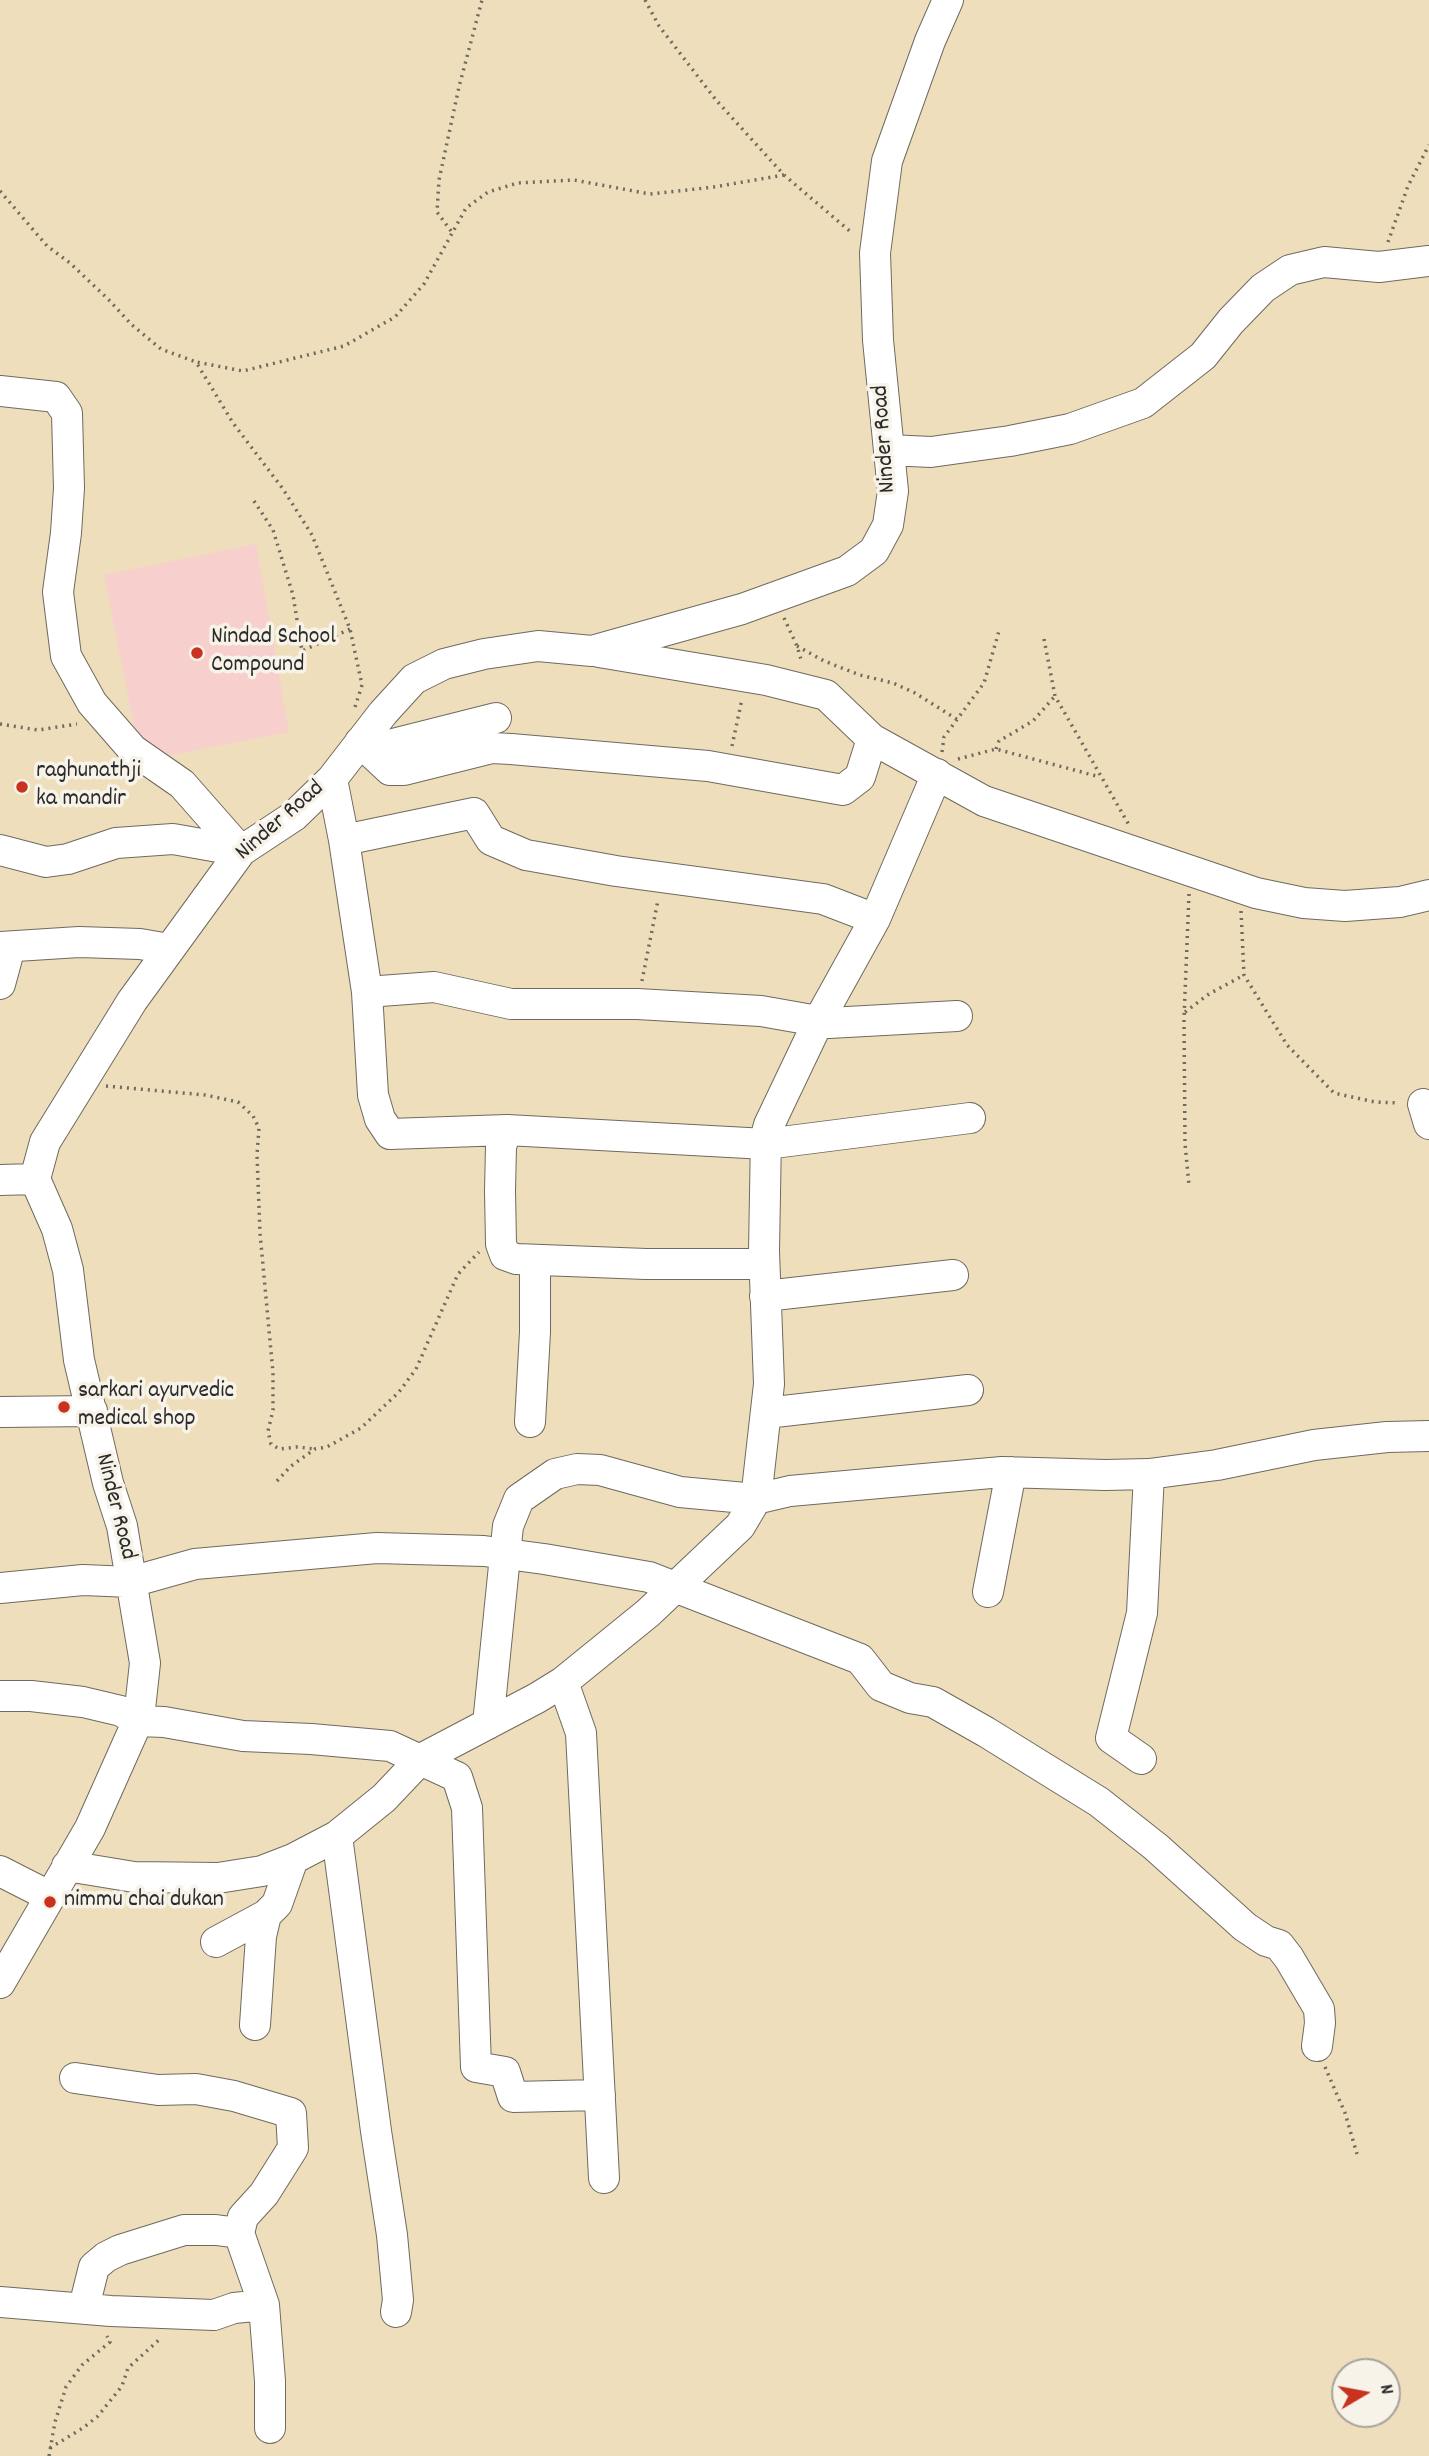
<!DOCTYPE html>
<style>
body{margin:0}
#map{position:relative;width:1429px;height:2456px;overflow:hidden;background:#eedebc;font-family:Dekko,sans-serif}
canvas{display:block}
.north{position:absolute;left:1331px;top:2358px;width:70px;height:70px;box-sizing:border-box;background:#f7f3e8;border:2px solid #a5a39c;border-radius:50%;rotate:80deg;font-size:19px;font-weight:700;line-height:28px;text-align:center;color:#2b2b2b}
.north::after{content:'';display:block;margin:auto;width:24px;height:32px;background:#c8321e;clip-path:polygon(50% 0,100% 100%,50% 72%,0 100%)}
</style>
<div id="map">
<canvas width="1429" height="2456"></canvas>
<div class="north">N</div>
</div>
<script>
const ctx = document.querySelector('canvas').getContext('2d');
ctx.lineJoin = 'round';
function paint(path, color) { ctx.fillStyle = color; ctx.fill(path, 'evenodd'); }
const shape = rows => new Path2D(rows.map(r => 'M' + r).join(''));
function trace(path, color, width, dash) { ctx.strokeStyle = color; ctx.lineWidth = width; ctx.lineCap = dash ? 'butt' : 'round'; ctx.setLineDash(dash || []); ctx.stroke(path); }
function drawText(font, color, halo, rows, align = 'center') {
  ctx.font = font + ' Dekko,sans-serif'; ctx.lineWidth = 7; ctx.setLineDash([]); ctx.textBaseline = 'middle'; ctx.strokeStyle = halo; ctx.fillStyle = color; for (const [text, x, y, turn = 0] of rows) {
    ctx.save(); ctx.translate(x, y); ctx.rotate((+turn || 0) * Math.PI / 180); ctx.textAlign = isNaN(turn) ? turn : align; if (halo) ctx.strokeText(text, 0, 0); ctx.fillText(text, 0, 0); ctx.restore();
  }
}
paint(shape([
 [256,544,289,732,141,761,104,575]
]), '#f7d0ce');
const minor = shape([
 [0,391,56,397,67,413,69,488,66,533,58,592,66,656,92,703,133,750,182,784,241,851],
 [889,450,931,452,1010,441,1070,429,1143,403,1203,356,1231,321,1263,288,1290,270,1324,262,1379,267,1429,261],
 [599,652,766,680,826,695,872,739,984,801,1256,893,1304,903,1345,906,1400,902,1429,895],
 [360,742,390,770,404,770,492,748,511,749,708,766,843,790,860,777,872,739],
 [360,742,389,745,496,718],
 [332,779,344,840,367,992,434,987,511,1004,637,1004,761,1011,829,1023,957,1016],
 [344,840,474,813,491,840,526,855,616,871,823,899,875,919],
 [0,850,46,862,68,859,116,843,173,839,241,851],
 [0,947,79,942,140,944,169,949],
 [0,984,10,947],
 [367,992,373,1095,380,1119,390,1134,507,1130,766,1144,970,1118],
 [1423,1104,1429,1124],
 [507,1130,501,1146,500,1191,501,1244,505,1255,516,1259,646,1264,764,1264],
 [0,1180,35,1179],
 [765,1296,953,1275],
 [0,1412,92,1411],
 [766,1413,968,1390],
 [530,1422,535,1332,535,1260],
 [0,1588,83,1580,131,1582,195,1564,377,1548,484,1551,544,1559,649,1577,860,1659,881,1686,910,1698,933,1702,986,1732,1099,1802,1156,1847,1245,1927,1266,1941,1279,1945,1289,1958,1319,2009,1320,2023,1317,2046],
 [988,1592,1011,1472],
 [563,1682,581,1733,604,2178],
 [0,1696,31,1696,83,1702,121,1711,138,1721,164,1722,243,1736,311,1739,390,1746,457,1777,467,1808,476,2067,505,2072,513,2097,600,2095],
 [488,1724,508,1526,519,1499,555,1474,577,1469,600,1470,680,1492,756,1499,790,1491,1002,1472,1105,1475,1149,1474,1217,1465,1314,1445,1387,1437,1429,1436],
 [1141,1759,1111,1738,1142,1613,1149,1474],
 [337,1836,376,2131,392,2235,398,2300,396,2312],
 [67,1866,134,1877,218,1878,262,1871,293,1859,337,1836,384,1798,421,1759,537,1698,563,1682,648,1613,740,1526,756,1499,769,1384,764,1251,766,1136,769,1125,819,1020,875,919,937,774],
 [0,1871,49,1896],
 [216,1942,266,1915,277,1904,293,1859],
 [0,1983,90,1828,139,1718,145,1663,122,1526,108,1483,79,1360,68,1270,57,1229,35,1179,45,1142,132,1001,241,851,294,816,332,779,383,713,414,679,444,664,484,654,538,646,592,651,742,609,847,571,874,551,888,525,893,491,878,340,875,253,887,161,930,41,948,0],
 [255,2025,261,1936,266,1915],
 [75,2078,158,2090,196,2089,234,2096,291,2113,293,2148,264,2194,243,2217,239,2233,264,2305,270,2381,270,2428],
 [0,2302,111,2311,214,2315,234,2308,264,2305],
 [84,2307,94,2267,106,2257,120,2250,184,2230,216,2230,239,2233]
]);
trace(minor, '#6f6a5e', 32);
trace(shape([
 [645,0,659,26,716,100,784,175,852,233],
 [0,191,47,246,70,263,108,299,132,325,161,349,196,362],
 [451,231,437,212,439,180,459,87,482,0],
 [1388,242,1408,186,1429,145],
 [254,501,273,530,293,595,302,651,350,629],
 [784,618,797,646,802,663],
 [1044,639,1055,696,1129,825],
 [797,646,824,661,860,675,893,683,915,693,958,720],
 [355,707,362,685,350,629,312,535,283,489,233,423,196,362,243,371,344,346,395,317,424,284,466,208,488,192,518,183,574,180,650,194,714,187,784,175],
 [0,724,38,730,77,724],
 [732,746,742,699],
 [996,749,999,741,1033,721,1055,696],
 [942,752,944,737,984,683,999,631],
 [958,759,996,749,1100,777],
 [1189,894,1184,1019,1185,1144,1189,1185],
 [1241,911,1244,975,1287,1045,1334,1093,1375,1102,1399,1103],
 [642,981,658,900],
 [1185,1012,1209,994,1244,975],
 [106,1086,205,1095,238,1102,253,1116,259,1128,257,1155,260,1233,273,1373,273,1410,268,1431,271,1444,279,1449,297,1447,315,1449],
 [277,1481,291,1466,315,1449,327,1447,361,1428,399,1392,416,1369,458,1274,479,1252],
 [1325,2067,1345,2113,1357,2154],
 [50,2448,83,2428,98,2416,122,2386,128,2368,161,2338],
 [49,2456,55,2422,66,2387,82,2365,110,2342,107,2336]
]), '#6f6a5e', 3.5, [2, 5]);
trace(minor, '#fff', 30);
for (const [x, y, r, color] of [
 [197,653,7,"#c8321e"],
 [22,787,7,"#c8321e"],
 [64,1407,7,"#c8321e"],
 [50,1902,7,"#c8321e"]
]) { const dot = new Path2D(); dot.arc(x, y, r, 0, 2 * Math.PI); ctx.fillStyle = color; ctx.fill(dot); trace(dot, '#f7f3e8', 2.5); }
drawText('24px', '#2b2b2b', '#f7f3e8', [
 ["Ninder Road",886,439,-94],
 ["Ninder Road",281,822,-41],
 ["Ninder Road",114,1507,76]
]);
drawText('24px', '#2b2b2b', '#f7f3e8', [
 ["Nindad School",211,639],
 ["Compound",211,667],
 ["raghunathji",36,773],
 ["ka mandir",36,801],
 ["sarkari ayurvedic",78,1393],
 ["medical shop",78,1421],
 ["nimmu chai dukan",64,1902]
], 'left');
</script>
